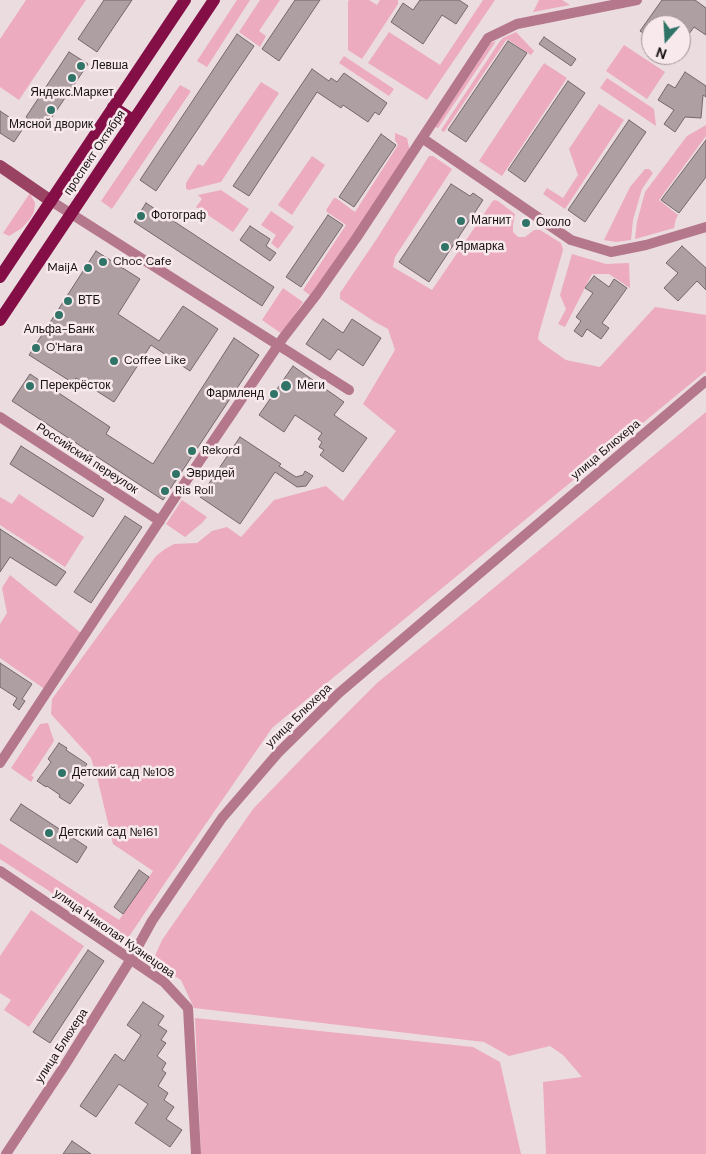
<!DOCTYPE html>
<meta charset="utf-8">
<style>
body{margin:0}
#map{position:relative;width:706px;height:1154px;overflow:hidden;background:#ebdce0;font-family:"DM Sans",sans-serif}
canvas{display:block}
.north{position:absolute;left:641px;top:15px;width:50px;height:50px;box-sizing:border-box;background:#f8e9ed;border:1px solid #9e9396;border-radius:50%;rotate:199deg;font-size:14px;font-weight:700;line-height:20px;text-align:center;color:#171213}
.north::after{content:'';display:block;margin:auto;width:18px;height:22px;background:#307468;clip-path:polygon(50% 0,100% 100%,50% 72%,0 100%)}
</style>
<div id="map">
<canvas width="706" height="1154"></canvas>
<div class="north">N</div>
</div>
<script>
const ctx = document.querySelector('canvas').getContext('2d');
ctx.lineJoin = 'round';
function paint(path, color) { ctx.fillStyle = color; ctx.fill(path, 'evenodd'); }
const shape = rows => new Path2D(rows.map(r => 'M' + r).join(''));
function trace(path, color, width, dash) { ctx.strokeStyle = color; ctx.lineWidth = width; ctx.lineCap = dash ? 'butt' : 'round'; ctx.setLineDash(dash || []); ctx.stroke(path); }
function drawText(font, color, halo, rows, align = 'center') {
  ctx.font = font + ' "DM Sans",sans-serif'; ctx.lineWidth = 5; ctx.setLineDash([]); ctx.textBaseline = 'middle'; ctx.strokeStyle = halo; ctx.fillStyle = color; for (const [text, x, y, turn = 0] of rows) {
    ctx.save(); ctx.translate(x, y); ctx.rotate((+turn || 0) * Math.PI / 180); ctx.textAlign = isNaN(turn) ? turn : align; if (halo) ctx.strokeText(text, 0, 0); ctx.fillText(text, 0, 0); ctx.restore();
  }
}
paint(shape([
 [26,0,86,0,19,100,0,87,0,39],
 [237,0,250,0,207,67,197,61],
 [260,0,280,0,259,31,266,36,260,47,239,32],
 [349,0,369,0,377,5,380,0,398,0,398,4,362,59,348,50,348,2],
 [483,0,495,0,427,100,368,63,389,32,440,65],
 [539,0,562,0,570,5,533,12],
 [516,32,534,51,531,55,507,39,444,132,441,130,500,41,503,38],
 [496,41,438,128,435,127,491,43],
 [624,45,665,72,647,99,606,71],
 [344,56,394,89,389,96,339,63],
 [544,63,567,78,502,176,479,161],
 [607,78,654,109,656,126,600,88],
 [261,82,279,93,221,182,189,190,186,189,186,183,198,164,203,166],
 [180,85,191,91,112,209,101,201],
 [599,104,624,120,565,209,543,194,547,188,563,198,578,175,569,149],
 [706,125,706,136,659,200,678,215,676,219,674,228,635,239,637,222,645,192,687,136],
 [395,133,407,138,410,152,311,296,303,290,346,225,327,212,326,210,334,198,336,198,355,212,398,145,395,140],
 [312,156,325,165,292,215,278,205],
 [429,156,433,156,452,169,395,257,393,267,432,290,492,202,494,200,498,201,515,214,513,224,513,232,518,237,525,237,534,230,540,230,561,243,563,250,539,333,538,339,543,344,566,360,600,367,655,307,706,315,706,371,272,728,167,880,126,941,0,859,0,843,119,920,153,871,113,844,98,781,91,758,51,714,52,699,156,556,165,549,174,544,197,543,212,531,227,527,241,537,274,500,326,486,343,501,396,431,363,404,395,350,388,329,375,322,340,299,340,293,376,240],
 [645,169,649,169,653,173,642,189,633,220,631,240,616,242,604,240,630,187],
 [221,190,249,209,233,232,196,207,202,199,198,195],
 [30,193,35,203,34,212,30,219,22,228,9,236,3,233],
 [271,211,294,227,278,249,271,243,276,235,261,225],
 [572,254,606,264,629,263,630,288,609,274,592,274,565,327,558,324,566,309,560,295],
 [283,288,303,302,282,334,262,320],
 [706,412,706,1154,546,1154,543,1082,582,1077,563,1055,550,1046,509,1056,484,1042,194,1008,181,980,170,973,162,969,156,960,155,956,162,940,253,809,307,753,377,683,472,606],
 [19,494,84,537,65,567,0,525,0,497,12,504],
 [182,500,207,517,202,523,185,537,166,524],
 [10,575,81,633,46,690,0,658,0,624,7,613,2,588],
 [48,723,54,741,31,776,34,777,31,782,11,768,40,724],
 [31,910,84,946,29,1027,4,1010,11,1000,0,993,0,956],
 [195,1018,473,1047,500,1062,521,1154,201,1154]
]), '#ecabbe');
const building = shape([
 [104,0,132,0,97,52,78,39,104,0],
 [295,0,320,0,279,61,262,49,295,0],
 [420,0,459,0,468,6,456,24,442,15,423,44,391,22,403,3,413,10,420,0],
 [662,0,695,0,706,8,706,35,694,27,681,45,681,25,651,25,651,38,640,31,662,0],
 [237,34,254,46,156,191,140,180,237,34],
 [544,37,576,59,571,66,539,44,544,37],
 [508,41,527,53,466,142,448,130,508,41],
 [69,52,88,64,44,129,26,117,69,52],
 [312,69,329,81,331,78,337,82,344,73,387,103,379,115,375,112,368,122,343,105,341,108,317,92,249,196,233,186,312,69],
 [685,72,706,86,706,97,703,95,701,118,685,117,675,132,664,124,674,110,658,100,668,84,675,88,685,72],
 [568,81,585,93,525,182,508,170,568,81],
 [0,111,24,127,14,142,0,133,0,111],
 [629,120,646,132,585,222,568,210,629,120],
 [381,134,396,145,354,207,339,197,381,134],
 [706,140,706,177,679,213,661,200,706,140],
 [451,184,470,196,473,193,483,200,429,282,399,262,451,184],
 [146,203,274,287,262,306,134,222,146,203],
 [328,215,343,225,301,287,286,277,328,215],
 [250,226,270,239,266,246,276,253,270,261,240,240,250,226],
 [682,246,706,268,706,290,697,281,678,301,664,288,678,273,666,263,682,246],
 [96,251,140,279,118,314,159,341,183,306,218,329,190,371,151,345,114,402,76,378,73,383,29,355,96,251],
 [594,276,609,287,614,279,627,288,602,323,609,328,601,339,587,329,582,337,574,331,581,321,576,317,593,293,585,288,594,276],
 [323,319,343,333,352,319,381,338,363,366,338,349,330,360,306,344,323,319],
 [234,338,259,355,163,500,12,401,30,374,110,427,106,434,153,464,234,338],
 [293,366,344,402,334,415,367,438,343,472,320,455,324,450,319,447,322,442,318,439,322,433,295,415,284,432,259,415,293,366],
 [240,437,281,464,279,466,296,477,303,475,305,471,313,476,306,486,297,487,275,472,240,524,200,497,240,437],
 [21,446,104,499,93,517,10,464,21,446],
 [125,516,142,527,91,603,74,592,125,516],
 [0,529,66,572,56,586,10,557,0,572,0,529],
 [0,663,32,684,22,699,25,701,19,710,13,705,17,698,0,687,0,663],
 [59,743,67,748,66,750,87,764,76,780,84,785,70,804,59,797,60,795,47,786,46,787,37,781,51,762,48,759,59,743],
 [21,804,87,847,77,863,10,820,21,804],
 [139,870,149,877,123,914,114,907,139,870],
 [88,950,104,961,50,1043,33,1032,88,950],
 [143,1002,164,1016,158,1025,167,1031,161,1040,166,1043,157,1056,166,1063,162,1070,166,1073,158,1086,168,1093,164,1100,174,1107,166,1119,182,1130,170,1147,135,1123,148,1104,119,1084,96,1117,80,1106,115,1054,124,1061,141,1035,127,1025,143,1002],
 [72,1141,91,1154,63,1154,72,1141]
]);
paint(building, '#ae9fa3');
trace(building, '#74676b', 1);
trace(shape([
 [422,138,571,240,611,252,646,245,706,227],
 [51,201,349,390],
 [0,417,160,521],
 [0,763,180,490,283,338,317,294,357,237,488,38,517,24,637,0],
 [0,871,164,982,188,1008,196,1154],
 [6,1154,65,1065,131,959,152,921,222,818,278,753,339,693,706,381]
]), '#b5778b', 10);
trace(shape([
 [0,166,51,201]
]), '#9a4262', 12);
trace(shape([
 [113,107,133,120],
 [0,277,185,0],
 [0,320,214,0]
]), '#830f46', 12);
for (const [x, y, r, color] of [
 [81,66,5,"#307468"],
 [72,78,5,"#307468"],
 [51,110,5,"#307468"],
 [141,216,5,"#307468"],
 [461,221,5,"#307468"],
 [526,223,5,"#307468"],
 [445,247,5,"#307468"],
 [103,262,5,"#307468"],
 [88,268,5,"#307468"],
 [68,301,5,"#307468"],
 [59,315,5,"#307468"],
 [36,348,5,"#307468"],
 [114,361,5,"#307468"],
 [30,386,5,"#307468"],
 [286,386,6,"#307468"],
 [274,394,5,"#307468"],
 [192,451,5,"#307468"],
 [176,474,5,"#307468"],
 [165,491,5,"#307468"],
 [62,773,5,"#307468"],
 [49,833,5,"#307468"]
]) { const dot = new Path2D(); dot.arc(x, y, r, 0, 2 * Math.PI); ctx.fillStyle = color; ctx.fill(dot); trace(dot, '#f8e9ed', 2); }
drawText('12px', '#171213', '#f8e9ed', [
 ["Левша",91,66],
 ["Яндекс.Маркет",72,93,"center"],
 ["Мясной дворик",51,125,"center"],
 ["Фотограф",151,216],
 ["Магнит",471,221],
 ["Около",536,223],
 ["Ярмарка",455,247],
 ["Choc Cafe",113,262],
 ["MaijA",78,268,"right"],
 ["ВТБ",78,301],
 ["Альфа-Банк",59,330,"center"],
 ["O'Hara",46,348],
 ["Coffee Like",124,361],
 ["Перекрёсток",40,386],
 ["Меги",297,386],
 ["Фармленд",264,394,"right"],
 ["Rekord",202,451],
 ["Эвридей",186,474],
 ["Ris Roll",175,491],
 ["Детский сад №108",72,773],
 ["Детский сад №161",59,833]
], 'left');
drawText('12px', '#171213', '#f8e9ed', [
 ["проспект Октября",95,153,-56],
 ["улица Блюхера",606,450,-40],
 ["Российский переулок",87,459,33],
 ["улица Блюхера",299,716,-44],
 ["улица Николая Кузнецова",114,934,35],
 ["улица Блюхера",62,1046,-57]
]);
</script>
